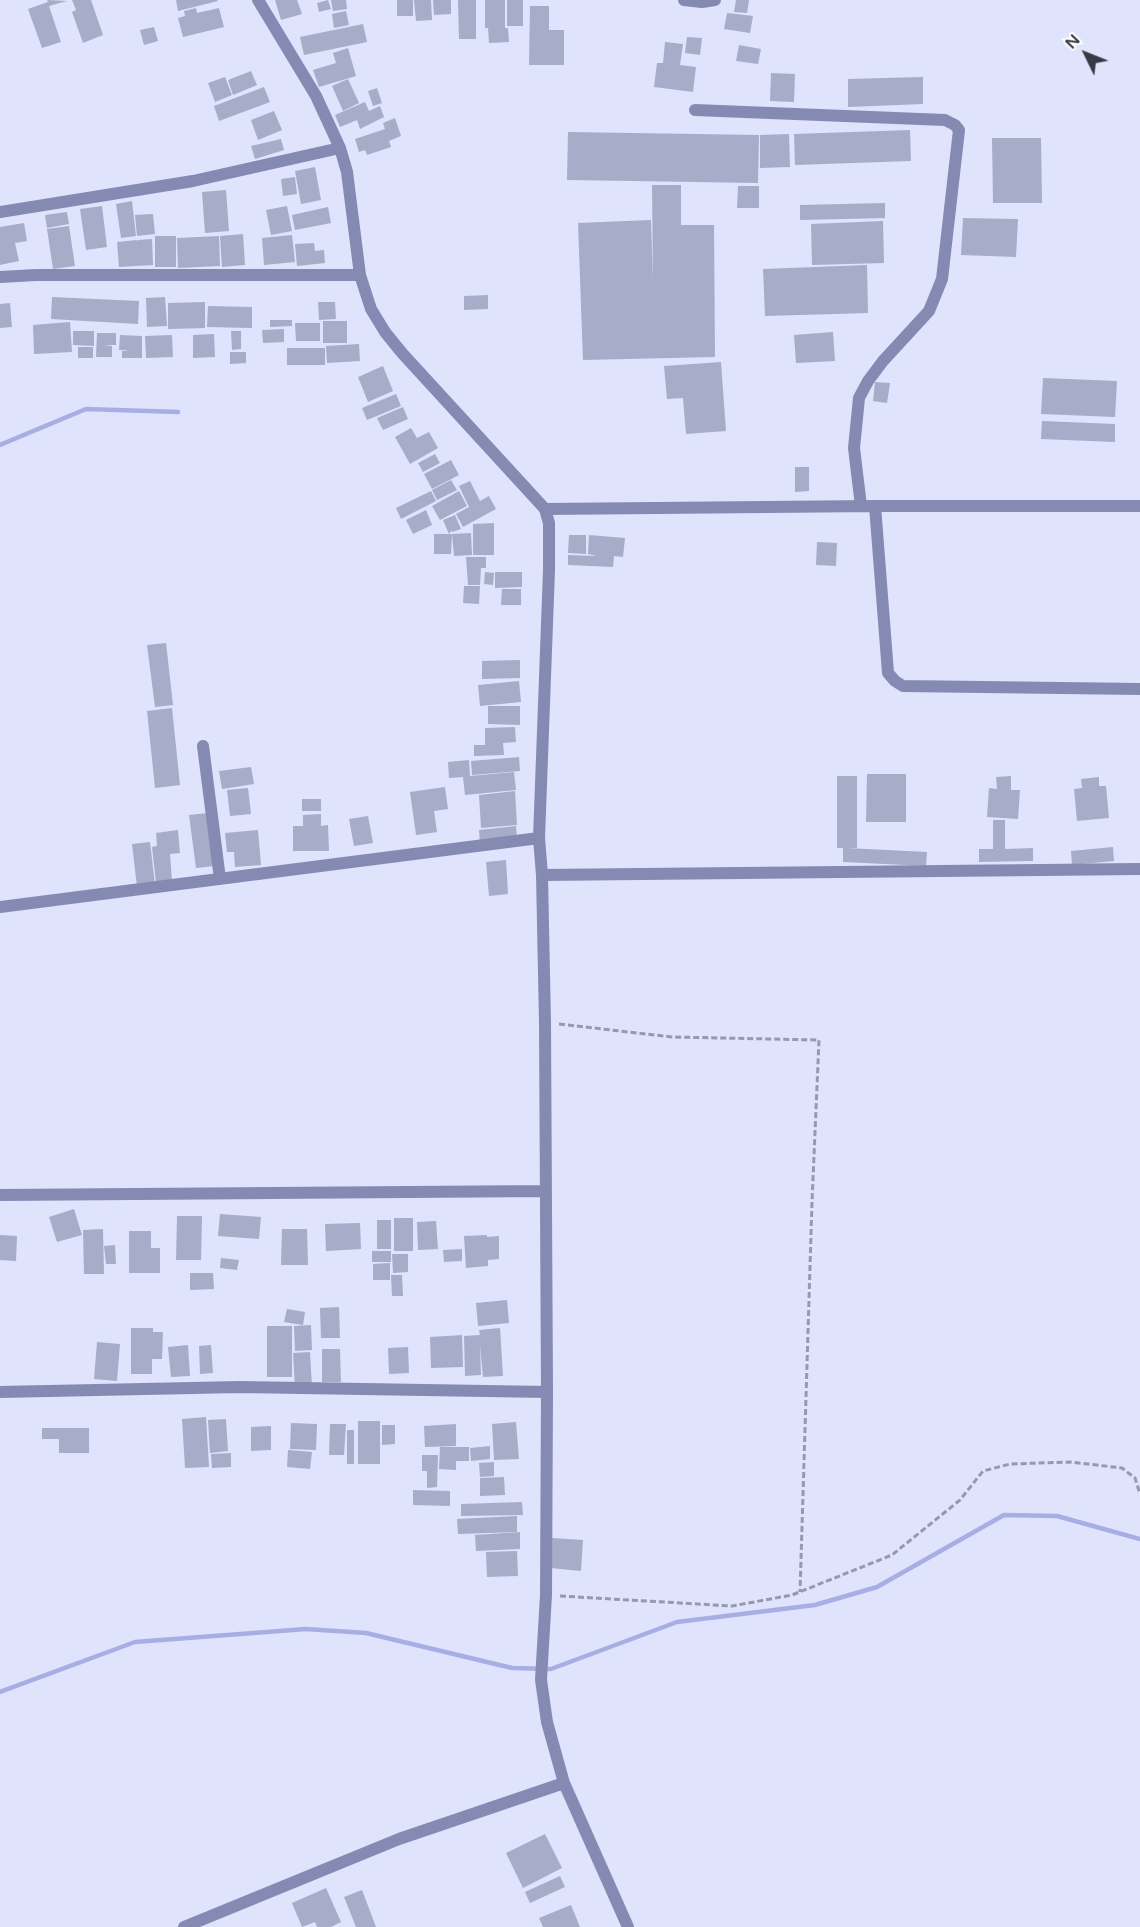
<!DOCTYPE html>
<style>
body{margin:0}
#map{position:relative;width:1140px;height:1927px;overflow:hidden;background:#dfe3fc;font-family:"Varela Round",sans-serif}
canvas{display:block}
.north{position:absolute;left:1056px;top:24px;width:60px;height:60px;-webkit-text-stroke:4px #fff;paint-order:stroke;rotate:313deg;font-size:16px;font-weight:700;line-height:24px;text-align:center;color:#393a47}
.north::after{content:'';display:block;margin:auto;width:21px;height:27px;background:#393a47;clip-path:polygon(50% 0,100% 100%,50% 72%,0 100%)}
</style>
<div id="map">
<canvas width="1140" height="1927"></canvas>
<div class="north">N</div>
</div>
<script>
const ctx = document.querySelector('canvas').getContext('2d');
ctx.lineJoin = 'round';
const shape = rows => new Path2D(rows.map(r => 'M' + r).join(''));
function trace(path, color, width, dash) { ctx.strokeStyle = color; ctx.lineWidth = width; ctx.lineCap = dash ? 'butt' : 'round'; ctx.setLineDash(dash || []); ctx.stroke(path); }
function paint(path, color) { ctx.fillStyle = color; ctx.fill(path, 'evenodd'); }
trace(shape([
 [0,445,86,409,178,412],
 [0,1692,135,1642,306,1629,366,1633,512,1668,551,1669,677,1622,815,1605,877,1587,1004,1515,1057,1516,1140,1539]
]), '#a7aee3', 4.5);
paint(shape([
 [47,0,67,1,49,6,61,42,42,48,28,9,48,2],
 [72,0,91,0,103,35,83,43,72,12,76,10],
 [176,0,217,0,218,1,178,11],
 [275,0,297,0,302,14,281,20],
 [328,0,331,9,319,12,317,3],
 [331,0,346,0,347,9,333,11],
 [397,0,413,0,413,16,397,16],
 [414,0,431,0,432,20,416,21],
 [433,0,451,0,451,14,434,15],
 [458,0,476,0,476,39,459,39],
 [485,0,505,0,505,28,508,28,509,42,489,43,488,28,485,28],
 [507,0,523,0,523,26,507,26],
 [736,0,749,0,747,13,734,12],
 [530,6,549,6,549,30,564,30,564,65,529,65],
 [196,8,197,13,219,8,224,27,183,37,178,18,185,16,184,11],
 [346,11,349,25,334,28,332,14],
 [727,13,753,16,750,33,724,29],
 [363,24,367,42,304,55,300,37],
 [154,27,158,41,144,45,140,30],
 [687,37,702,38,700,55,685,53],
 [665,42,683,44,680,65,696,67,693,92,654,87,657,63,663,63],
 [739,45,761,49,758,64,736,61],
 [348,48,356,76,319,87,313,70,336,63,333,53],
 [251,71,257,85,233,95,228,80],
 [771,73,795,74,794,102,770,101],
 [225,77,232,95,215,102,208,83],
 [923,77,923,104,848,107,848,79],
 [348,79,359,103,343,111,332,86],
 [264,87,270,102,219,121,214,106],
 [377,88,382,103,373,106,368,91],
 [365,102,369,111,380,106,384,117,360,129,357,120,340,127,335,115],
 [274,111,282,130,258,140,251,120],
 [395,118,401,136,389,141,391,147,367,155,365,150,359,152,355,139,385,129,383,123],
 [910,130,911,161,795,165,794,134],
 [568,132,759,135,758,183,567,180],
 [789,134,790,167,760,168,760,135],
 [992,138,1041,138,1042,203,993,203],
 [281,139,284,150,255,159,251,146],
 [315,167,321,200,301,204,295,171],
 [295,177,297,194,283,196,281,179],
 [652,185,681,185,681,225,714,225,715,357,583,360,578,223,651,220,653,282],
 [738,186,759,186,759,208,737,208],
 [226,190,229,231,205,233,202,192],
 [132,201,136,236,121,238,116,204],
 [885,203,885,218,800,220,800,205],
 [102,206,107,247,86,250,80,209],
 [287,206,292,231,271,235,266,210],
 [328,207,331,223,295,230,292,215],
 [67,212,69,224,47,228,45,215],
 [153,214,155,234,137,236,135,215],
 [963,218,1018,219,1016,257,961,255],
 [883,221,884,263,812,265,811,224],
 [24,223,27,241,15,243,19,261,0,265,0,227],
 [69,226,75,266,53,269,47,229],
 [243,234,245,265,222,267,220,236],
 [292,235,295,262,264,265,262,238],
 [155,236,176,236,176,267,155,267],
 [219,236,220,266,178,268,177,238],
 [152,239,153,265,119,267,117,242,137,240,137,242,138,240],
 [314,243,315,251,324,250,325,263,297,266,295,244],
 [867,265,868,313,765,316,763,269],
 [488,295,488,309,464,310,464,296],
 [52,297,139,301,138,324,51,319],
 [165,297,167,326,147,327,146,298],
 [205,302,205,328,168,329,168,303],
 [318,302,335,302,336,319,319,320],
 [10,303,12,327,0,328,0,304],
 [208,306,252,307,252,328,207,327],
 [270,320,292,320,292,326,270,327],
 [323,321,347,321,347,343,323,343],
 [70,322,72,352,34,354,33,325],
 [295,323,320,323,320,341,296,341],
 [284,329,284,342,263,343,262,330],
 [73,331,94,331,94,346,73,345],
 [231,331,241,331,241,349,232,350],
 [833,332,835,361,796,363,794,335],
 [97,333,116,333,116,345,103,345,112,346,112,357,96,357],
 [214,334,215,357,193,358,193,335],
 [120,335,142,336,142,358,122,358,122,351,130,350,119,350],
 [172,335,173,357,146,358,145,336],
 [359,344,360,361,327,363,326,346],
 [78,347,93,347,93,358,78,358],
 [287,348,325,348,325,365,287,365],
 [230,352,246,352,246,363,230,364],
 [721,362,726,431,686,434,683,398,667,399,664,366],
 [383,366,393,391,368,402,358,377],
 [1043,378,1117,381,1115,417,1041,414],
 [875,382,890,383,887,403,873,401],
 [396,394,401,406,367,420,362,408],
 [403,407,408,419,383,430,377,418],
 [1042,421,1115,424,1115,442,1041,439],
 [411,428,417,438,429,432,438,448,410,464,395,437],
 [435,454,440,463,423,472,418,463],
 [451,460,459,475,432,489,424,474],
 [795,467,809,467,809,491,795,492],
 [451,480,457,490,437,500,432,490],
 [470,481,480,501,489,496,496,509,463,527,456,514,469,507,459,486],
 [431,491,436,501,401,519,396,508],
 [459,491,467,506,440,520,432,506],
 [426,510,432,525,413,534,406,520],
 [455,515,461,529,452,532,452,530,449,534,443,520],
 [494,523,494,555,473,555,473,524],
 [471,533,472,555,454,556,452,534],
 [434,534,452,534,451,554,434,554],
 [569,535,586,535,586,554,568,553],
 [589,535,625,538,623,557,614,556,613,567,568,565,568,555,597,556,588,554],
 [817,542,837,543,836,566,816,565],
 [466,557,486,557,486,568,481,568,480,585,468,585],
 [485,572,494,573,493,585,484,584],
 [495,572,522,572,522,587,495,588],
 [464,586,480,586,479,604,463,603],
 [502,589,521,589,521,605,501,605],
 [166,643,173,705,155,707,147,645],
 [520,660,520,678,482,679,482,661],
 [519,681,521,702,480,706,478,685],
 [488,706,520,706,520,725,488,724],
 [172,708,180,785,155,788,147,711],
 [515,727,516,742,503,743,504,755,474,756,474,745,485,745,485,728],
 [519,757,520,771,472,775,471,761],
 [469,760,470,776,514,772,516,790,465,795,463,777,449,778,448,762],
 [251,767,254,784,222,789,219,771],
 [867,774,906,774,906,822,866,822],
 [837,776,857,776,857,848,847,848,927,852,926,866,843,862,843,848,837,848],
 [1011,776,1011,790,1020,790,1018,819,987,817,989,788,997,789,996,777],
 [1099,777,1099,786,1106,786,1109,818,1077,821,1074,789,1082,788,1081,779],
 [445,787,448,809,434,811,437,832,416,835,410,792],
 [248,788,251,814,230,816,227,790],
 [515,791,517,825,481,828,479,795],
 [302,799,321,799,321,811,302,811],
 [208,813,215,866,196,868,189,815],
 [321,814,321,826,328,825,329,851,293,851,293,826,303,826,303,815],
 [368,816,373,843,354,846,349,819],
 [993,820,1005,820,1005,849,1033,848,1033,861,979,862,979,849,993,849],
 [516,826,517,839,480,843,479,830],
 [178,830,180,853,170,854,172,881,156,883,152,847,157,846,156,833],
 [258,830,261,865,235,867,234,852,227,852,225,833],
 [150,842,155,885,137,887,132,844],
 [1113,847,1114,861,1072,865,1071,851],
 [506,860,508,894,489,896,486,862],
 [74,1209,82,1235,57,1242,49,1217],
 [220,1214,261,1217,259,1239,218,1236],
 [177,1216,202,1216,201,1260,176,1260],
 [394,1218,413,1218,413,1251,394,1251],
 [377,1220,391,1220,391,1249,377,1249],
 [436,1221,438,1249,418,1250,417,1222],
 [360,1223,361,1249,326,1251,325,1224],
 [103,1229,104,1274,84,1274,83,1230],
 [282,1229,307,1229,308,1265,281,1265],
 [129,1231,151,1231,151,1248,160,1248,160,1273,129,1273],
 [0,1235,17,1236,16,1261,0,1260],
 [487,1235,487,1237,499,1236,499,1259,488,1260,488,1266,466,1268,464,1236],
 [115,1245,116,1264,106,1264,104,1246],
 [462,1249,462,1261,444,1262,443,1250],
 [372,1251,391,1251,391,1262,372,1262],
 [392,1254,408,1254,408,1272,393,1273],
 [221,1258,239,1260,237,1270,220,1268],
 [390,1263,390,1280,373,1280,373,1264],
 [190,1273,213,1273,214,1289,190,1290],
 [391,1275,402,1275,403,1296,392,1296],
 [507,1300,509,1323,478,1326,476,1303],
 [339,1307,340,1338,321,1338,320,1308],
 [287,1309,305,1312,303,1325,284,1322],
 [311,1325,312,1350,295,1351,294,1326],
 [267,1326,292,1326,292,1377,267,1377],
 [131,1328,153,1328,153,1332,163,1332,162,1359,152,1359,152,1374,131,1374],
 [500,1328,503,1376,483,1377,480,1345,481,1375,465,1376,464,1336,480,1335,479,1330],
 [462,1335,463,1367,431,1368,430,1337],
 [97,1342,120,1344,117,1381,94,1379],
 [188,1345,190,1376,171,1377,168,1347],
 [211,1345,213,1373,200,1374,199,1346],
 [408,1347,409,1373,389,1374,388,1348],
 [322,1349,340,1349,341,1382,322,1382],
 [310,1352,312,1387,295,1388,293,1353],
 [206,1417,209,1467,185,1468,182,1419],
 [226,1419,228,1451,210,1453,208,1420],
 [358,1421,380,1421,380,1464,358,1464],
 [516,1422,519,1459,494,1460,492,1424],
 [291,1423,317,1424,316,1450,290,1449],
 [330,1424,346,1424,344,1455,329,1455],
 [456,1424,456,1446,425,1447,424,1426],
 [382,1425,395,1425,395,1444,382,1445],
 [271,1426,271,1450,251,1451,251,1427],
 [42,1428,89,1428,89,1453,59,1453,59,1439,42,1439],
 [347,1430,354,1430,354,1464,347,1464],
 [490,1446,490,1459,471,1461,470,1448],
 [440,1447,469,1447,469,1461,456,1461,456,1470,439,1469],
 [288,1450,312,1452,310,1469,287,1467],
 [231,1453,231,1467,212,1468,211,1454],
 [422,1455,438,1455,437,1487,427,1488,427,1471,422,1471],
 [494,1462,494,1476,480,1477,479,1463],
 [504,1477,505,1495,480,1496,480,1478],
 [413,1490,450,1491,450,1506,413,1505],
 [522,1502,523,1515,461,1516,461,1504],
 [517,1516,517,1532,458,1534,457,1519],
 [520,1532,520,1549,476,1551,475,1535],
 [552,1538,583,1540,581,1571,550,1568],
 [517,1551,518,1576,487,1577,486,1552],
 [545,1834,562,1868,523,1888,506,1853],
 [560,1876,565,1887,530,1903,525,1892],
 [326,1888,341,1922,331,1927,317,1927,315,1922,302,1927,292,1903],
 [362,1890,376,1927,356,1927,344,1897],
 [571,1905,580,1927,543,1927,539,1918]
]), '#a7acc9');
trace(shape([
 [559,1024,672,1037,819,1040,812,1202,800,1592],
 [560,1596,732,1606,792,1595,892,1555,960,1500,983,1471,1010,1464,1070,1462,1122,1468,1135,1478,1140,1494]
]), '#9699ad', 3, [6, 3]);
trace(shape([
 [258,0,316,96,340,148,347,172,360,275,371,309,385,332,402,353,545,509,549,523,549,570,539,838,542,875,545,1023,547,1392,546,1595,541,1680,547,1722,564,1783,628,1927],
 [684,0,702,2,715,0],
 [695,110,945,120,955,125,959,130,942,279,929,311,883,361,868,381,859,398,854,448,861,506],
 [0,212,193,181,340,148],
 [0,277,36,275,360,275],
 [875,506,1140,506],
 [545,509,875,506,888,673,895,681,903,686,1140,689],
 [203,746,220,879],
 [542,875,1140,869],
 [0,907,539,838],
 [0,1195,545,1191],
 [0,1392,240,1387,547,1392],
 [184,1927,399,1839,564,1783]
]), '#858ab3', 12);
</script>
